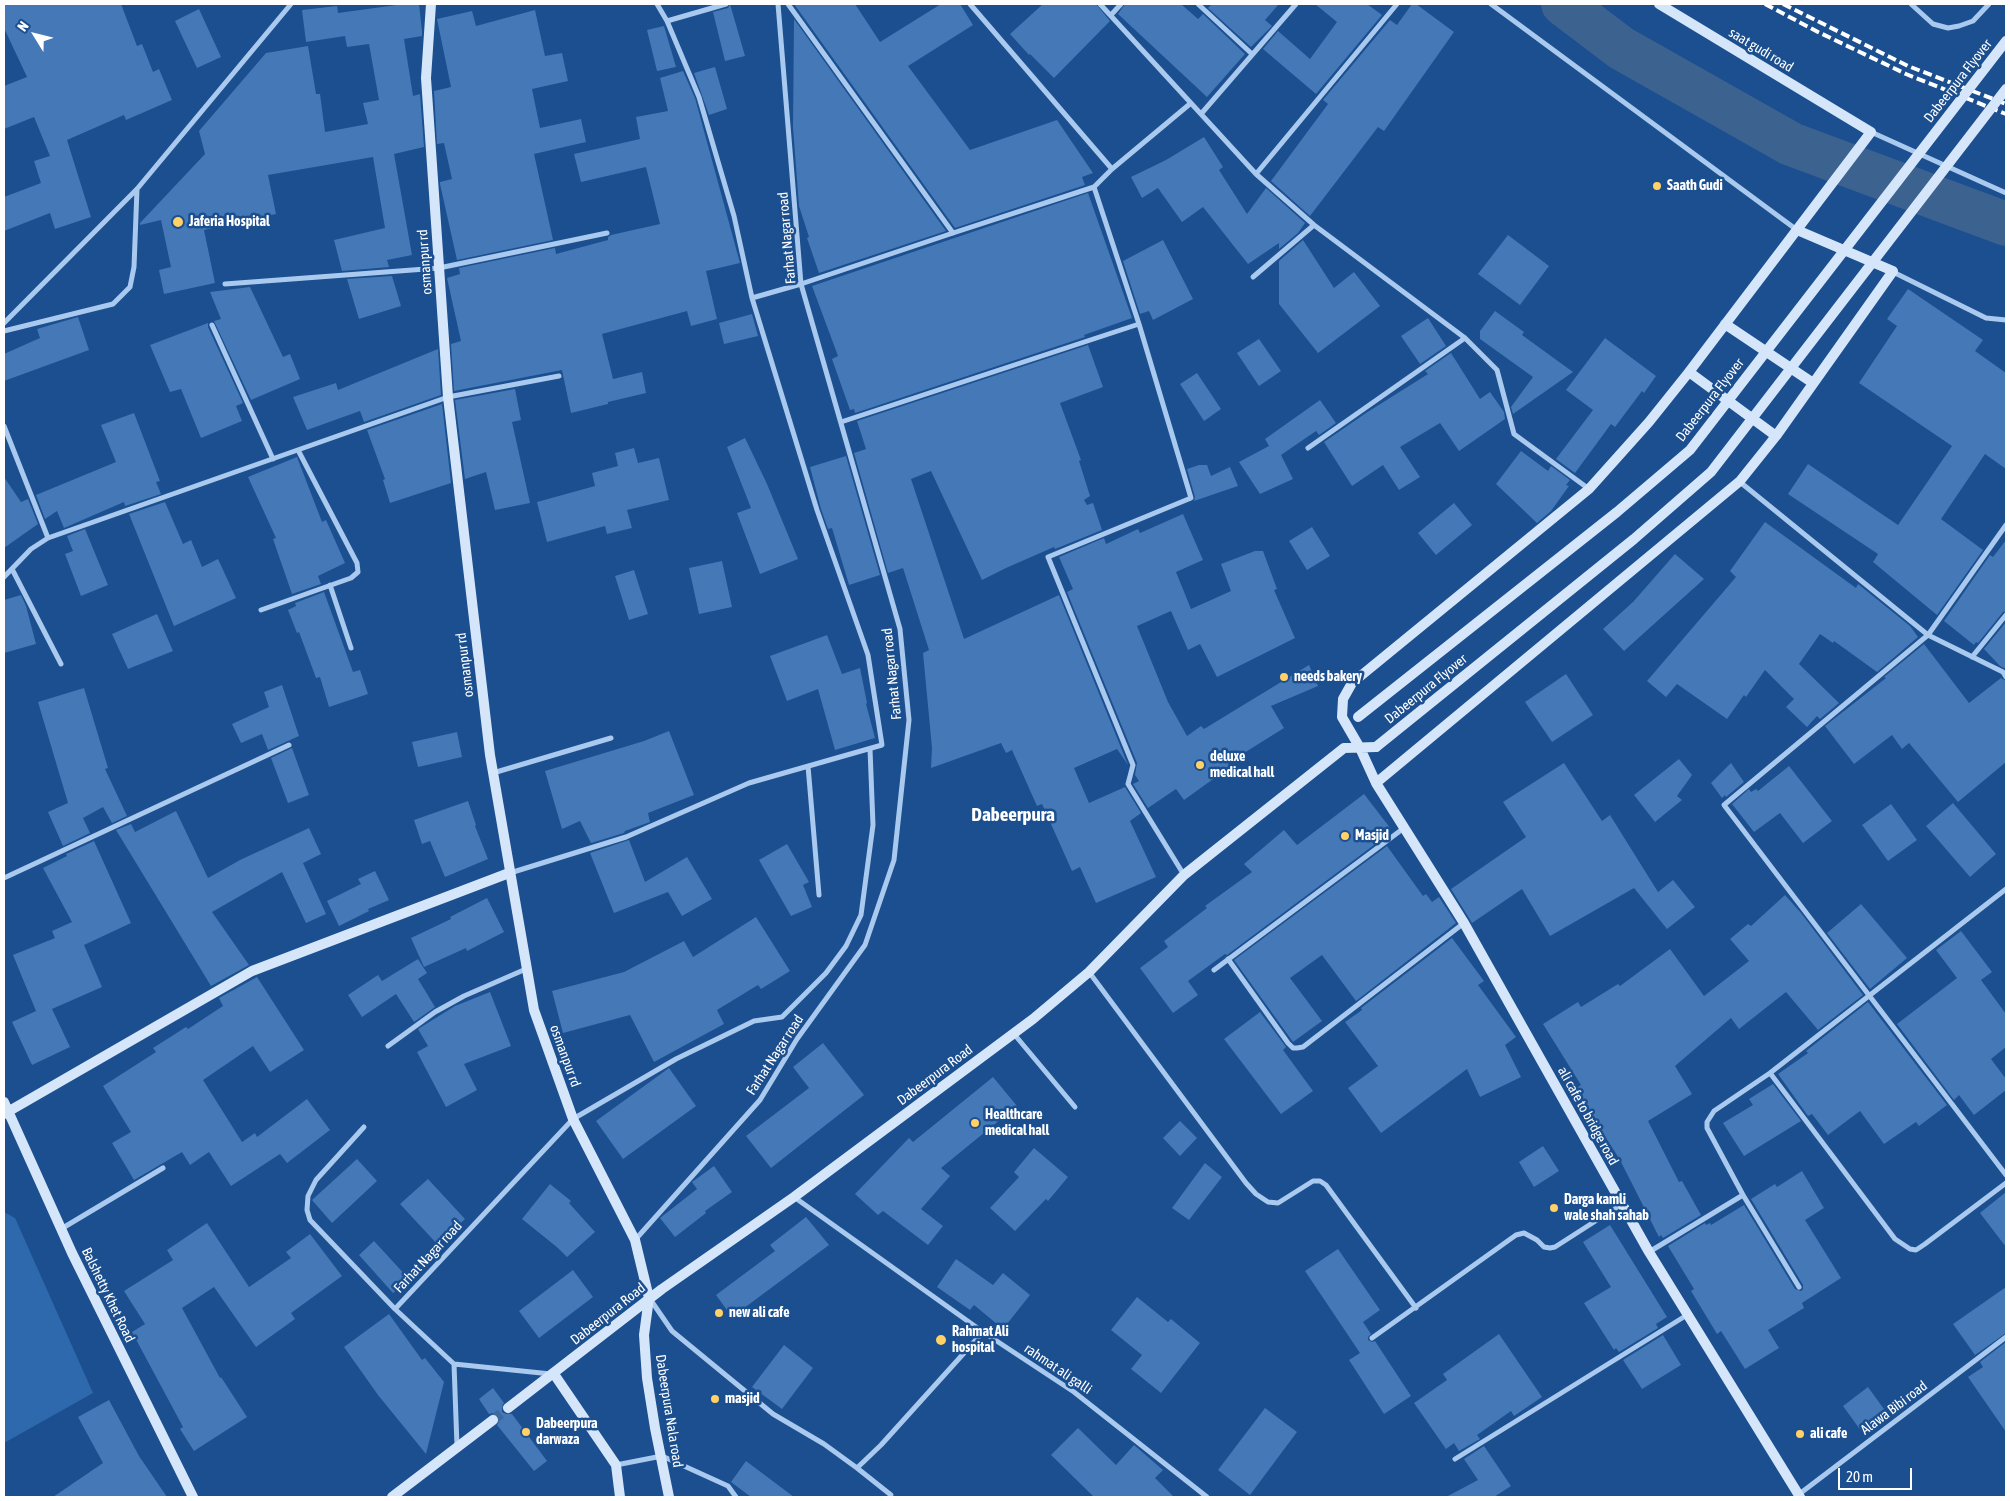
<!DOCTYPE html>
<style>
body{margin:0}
#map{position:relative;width:2010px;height:1501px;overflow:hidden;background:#1b4f8f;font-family:"Asap Condensed",sans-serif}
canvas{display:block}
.frame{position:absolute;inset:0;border:5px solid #fff;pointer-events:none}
.north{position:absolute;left:10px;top:10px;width:50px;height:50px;-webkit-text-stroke:4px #1b4f8f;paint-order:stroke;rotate:306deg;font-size:14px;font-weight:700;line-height:20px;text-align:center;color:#fff}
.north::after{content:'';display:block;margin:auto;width:18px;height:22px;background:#fff;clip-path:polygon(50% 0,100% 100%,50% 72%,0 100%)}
.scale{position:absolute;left:1838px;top:1468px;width:74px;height:22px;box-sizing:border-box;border:2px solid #fff;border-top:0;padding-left:6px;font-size:15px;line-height:18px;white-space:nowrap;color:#fff;-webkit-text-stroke:4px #1b4f8f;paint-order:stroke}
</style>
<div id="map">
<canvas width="2010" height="1501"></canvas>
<div class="frame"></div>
<div class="north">N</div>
<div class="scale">20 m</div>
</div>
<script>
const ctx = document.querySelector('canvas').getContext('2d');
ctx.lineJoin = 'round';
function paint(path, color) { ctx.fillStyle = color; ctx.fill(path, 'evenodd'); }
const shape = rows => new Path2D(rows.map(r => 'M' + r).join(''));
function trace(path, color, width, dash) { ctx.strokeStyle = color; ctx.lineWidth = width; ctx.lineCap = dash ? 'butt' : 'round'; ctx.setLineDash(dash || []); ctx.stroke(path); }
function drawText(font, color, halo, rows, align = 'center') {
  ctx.font = font + ' "Asap Condensed",sans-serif'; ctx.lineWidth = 5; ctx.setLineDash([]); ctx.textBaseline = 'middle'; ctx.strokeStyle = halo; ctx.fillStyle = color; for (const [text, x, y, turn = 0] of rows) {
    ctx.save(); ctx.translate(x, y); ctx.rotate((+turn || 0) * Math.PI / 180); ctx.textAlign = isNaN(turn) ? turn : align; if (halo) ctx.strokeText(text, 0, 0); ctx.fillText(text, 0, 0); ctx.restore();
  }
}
paint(shape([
 [4,1212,15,1218,93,1393,4,1443]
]), '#2e69ad');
trace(shape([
 [1563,4,1621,48,1791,144,2006,224]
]), '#3c6290', 44);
paint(shape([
 [4,4,121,4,137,46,142,44,153,72,159,69,172,100,126,120,124,115,67,140,91,217,55,229,50,213,4,231,4,197,41,183,34,161,50,156,34,117,4,129,4,86,27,77,4,28],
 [404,4,419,4,422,31,422,36,404,39,413,96,420,94,424,147,394,154,412,255,387,260,389,267,342,271,334,240,385,228,373,157,268,175,276,214,204,230,215,283,164,294,159,270,171,267,161,220,140,225,140,223,205,154,199,131,266,53,308,46,316,94,320,94,325,132,368,124,363,103,379,100,369,44,347,47,345,36,306,42,302,10,337,6,338,13],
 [730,4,745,56,725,61,713,12,728,8],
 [794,4,855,4,880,42,941,4,960,4,973,25,908,66,970,150,1057,120,1093,173,1082,177,1085,185,955,228],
 [1043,4,1096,4,1110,21,1054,78,1030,54,1029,55,1010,34],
 [1125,4,1181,4,1198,19,1203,14,1245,54,1207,97,1118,14],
 [1212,4,1279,4,1265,20,1272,26,1251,47,1208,8],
 [1315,4,1367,4,1382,15,1316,94,1263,49,1278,31,1310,59,1337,22],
 [1412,4,1416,4,1454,32,1384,131,1378,127,1310,216,1271,181,1328,104,1323,100,1390,20,1397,25],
 [199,9,221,57,197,68,175,21],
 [535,10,545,56,562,53,568,81,532,89,540,128,581,119,586,142,534,154,553,240,457,260,440,184,440,182,452,179,444,143,437,144,434,91,451,87,437,19,472,11,476,26],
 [794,19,946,231,819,273,807,238,809,237,799,206,793,127],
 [664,26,676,67,657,71,647,30],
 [715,67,727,109,709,115,694,73],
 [683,71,695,98,740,263,706,271,717,319,691,326,687,311,602,334,613,379,642,372,646,393,608,402,608,404,571,413,562,370,454,391,451,344,461,341,447,278,460,274,459,268,555,248,556,254,608,240,608,237,611,235,660,224,646,167,581,182,574,154,640,139,636,117,668,111,660,78],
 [1204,137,1223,167,1219,170,1247,214,1266,188,1305,223,1298,233,1279,249,1279,243,1248,264,1203,207,1182,222,1158,188,1142,198,1131,177,1166,160],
 [1088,193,1132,318,1084,335,1085,337,855,413,854,409,850,410,832,359,838,356,812,286],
 [1508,235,1549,266,1520,305,1478,274],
 [1163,240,1193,299,1153,320,1149,311,1140,314,1123,261],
 [1303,240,1334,288,1354,272,1380,306,1318,353,1279,304,1279,261],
 [392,276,401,306,359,319,347,279],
 [250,287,283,357,290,354,300,379,251,400,214,321,221,319,210,292],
 [1908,289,1983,340,1975,351,2006,373,2006,469,1985,454,1941,519,1983,550,1937,615,1873,562,1878,554,1788,494,1808,464,1898,525,1952,446,1859,383,1897,326,1887,319],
 [1495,311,1524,332,1522,335,1573,372,1513,414,1511,407,1533,377,1480,339,1480,331],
 [752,314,758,336,724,344,719,323],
 [78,317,89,350,4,381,4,354,40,338,37,329],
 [1428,318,1446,346,1420,364,1401,336],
 [208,323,208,327,243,403,236,406,242,421,201,438,181,389,170,392,150,345],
 [1605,338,1656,376,1644,393,1642,391,1615,427,1611,424,1575,473,1556,459,1593,410,1566,390],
 [1259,339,1281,371,1259,386,1237,353],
 [1088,345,1103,387,1060,403,1081,460,1079,461,1090,496,1084,500,1087,505,1093,503,1102,530,1055,549,1054,547,1006,568,982,580,931,471,911,479,964,639,1059,595,1128,765,1117,749,1074,768,1089,803,1125,787,1141,813,1130,821,1156,877,1096,903,1080,867,1072,871,1042,804,1037,806,1012,750,1006,753,1001,743,931,768,932,748,923,653,929,650,903,568,888,573,854,453,866,449,857,421],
 [438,349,441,395,364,422,360,411,307,430,293,397,336,383,338,390],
 [1451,353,1480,399,1490,392,1504,412,1505,419,1459,451,1440,423,1400,447,1420,477,1399,490,1383,465,1352,486,1324,442,1366,413,1428,374,1425,371],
 [1197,373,1221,409,1204,421,1180,384],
 [515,389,521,420,512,422,530,503,495,510,486,472,465,479,455,400],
 [1320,400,1336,423,1319,435,1316,431,1281,455,1293,479,1260,494,1239,462,1269,446,1265,439],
 [442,404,451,483,390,503,383,480,385,479,367,430],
 [134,413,160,481,156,482,161,494,125,506,124,502,64,528,57,511,45,519,36,495,116,462,101,425],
 [745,438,767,484,798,559,760,574,737,513,751,508,727,447],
 [634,448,638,463,659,458,669,500,627,510,632,528,607,534,605,526,547,542,537,502,595,486,592,473,618,466,615,453],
 [1521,451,1548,471,1551,466,1570,480,1566,485,1569,486,1551,511,1537,523,1496,484],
 [846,456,880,575,849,585,832,528,828,529,821,509,810,467],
 [297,457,322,522,326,520,345,563,318,576,321,584,292,594,273,539,276,538,248,477],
 [1199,465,1207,465,1211,476,1230,467,1238,486,1194,501,1195,497,1187,469],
 [4,477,21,502,28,499,38,524,4,548],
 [165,502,183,544,191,540,202,567,218,559,236,598,174,626,129,514],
 [1454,503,1472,525,1436,555,1418,533],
 [1183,514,1203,560,1176,572,1191,609,1231,591,1221,564,1255,551,1263,551,1277,589,1274,590,1295,638,1217,677,1200,644,1188,650,1171,611,1137,626,1168,702,1187,736,1201,726,1204,729,1309,665,1318,686,1271,706,1284,728,1228,763,1230,767,1184,800,1176,789,1148,808,1133,784,1139,781,1135,775,1137,763,1067,592,1073,589,1059,557,1104,538,1106,544,1138,529,1140,533],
 [1765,522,1856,588,1858,584,1910,626,1918,637,1877,672,1834,641,1833,643,1820,634,1799,664,1839,703,1820,719,1817,716,1807,727,1786,707,1794,699,1765,670,1746,697,1744,695,1727,719,1677,684,1666,697,1647,681,1736,577,1730,571],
 [1312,527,1330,556,1307,570,1289,541],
 [85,529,108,585,81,596,65,554,73,551,67,536],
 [2006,540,2006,611,2003,612,1978,643,1976,642,1974,645,1944,621,1990,555,1993,557],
 [1675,554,1704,579,1624,651,1603,629,1633,602],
 [722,561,732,607,699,614,689,568],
 [634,570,648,614,629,620,615,576],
 [324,592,353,672,360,670,368,694,329,707,320,677,316,678,299,632,297,633,288,610,296,606,295,603],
 [21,595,26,606,36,644,4,653,4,600],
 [157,614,173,651,128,669,112,634],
 [2006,622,2006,669,2000,666,1984,649],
 [827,635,842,674,860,668,867,703,866,704,875,738,835,750,818,689,787,701,770,656],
 [1924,644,1969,703,2001,678,2006,681,2006,762,1958,802,1909,743,1902,749,1892,735,1854,764,1825,726,1886,678,1884,677],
 [1566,674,1593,715,1552,742,1525,702],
 [282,685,299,736,268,750,262,734,241,743,232,724,269,707,264,692],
 [84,688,108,768,105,769,127,816,112,823,103,807,83,818,90,833,63,846,48,812,68,803,38,702],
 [669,731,694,795,648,813,650,822,625,831,624,833,591,843,580,821,562,829,545,771,644,741],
 [457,732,462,757,418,767,412,742],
 [292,748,309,795,288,803,271,758],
 [1679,759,1692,775,1677,796,1682,800,1655,822,1634,795],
 [1564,763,1602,821,1610,815,1658,892,1673,880,1695,907,1667,929,1634,888,1550,936,1522,889,1472,923,1451,889,1526,837,1503,802],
 [1731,763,1744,782,1726,797,1725,795,1722,798,1711,783],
 [1789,766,1832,821,1803,843,1780,813,1754,832,1732,804,1749,789,1751,792,1756,789,1758,791],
 [1364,794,1391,829,1380,837,1382,839,1227,955,1225,954,1188,981,1198,995,1173,1013,1140,968,1168,947,1164,941,1207,908,1205,906,1252,872,1244,864,1284,830,1297,845],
 [468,801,476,825,475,826,488,859,445,877,430,841,422,844,414,820],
 [1953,803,1996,854,1970,877,1926,826],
 [1891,804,1917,840,1888,861,1862,825],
 [176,811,208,878,240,860,309,828,321,854,303,863,326,914,306,923,282,872,212,912,249,965,211,986,116,830,131,824,135,832],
 [629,840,645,882,687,857,712,899,682,916,668,892,614,913,590,853],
 [94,841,131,923,84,945,102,987,52,1009,70,1047,32,1065,12,1022,36,1011,13,955,55,938,52,931,72,922,43,868,67,856,66,854],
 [787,844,809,882,803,885,812,907,791,916,759,860],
 [1387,846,1423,896,1426,894,1432,902,1439,897,1456,923,1356,1001,1322,955,1290,978,1322,1021,1293,1042,1234,960],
 [375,871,389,900,368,909,369,911,339,926,327,901,361,884,358,879],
 [1785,895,1801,913,1863,995,1818,1030,1786,992,1739,1029,1731,1018,1675,1066,1692,1094,1648,1121,1679,1182,1682,1181,1701,1215,1663,1238,1661,1235,1659,1237,1620,1160,1575,1089,1581,1085,1543,1024,1578,1002,1581,1007,1618,984,1620,986,1670,949,1704,996,1749,961,1730,939,1748,924,1751,926],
 [487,898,504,932,467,951,466,948,424,967,411,938,451,919,450,917],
 [1861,904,1907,958,1870,989,1827,933],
 [756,917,790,971,761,989,758,985,717,1010,724,1024,654,1062,630,1015,563,1033,552,991,624,972,684,941,693,957],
 [1961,931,1992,972,1981,980,2006,1014,2006,1047,1991,1059,2006,1079,2006,1090,1974,1115,1959,1095,1954,1100,1897,1024,1957,978,1936,950],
 [1452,938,1484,981,1478,985,1516,1037,1505,1045,1521,1077,1480,1097,1467,1069,1381,1133,1348,1088,1378,1066,1345,1022,1362,1010,1361,1008],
 [418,959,427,973,418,979,435,1007,414,1022,396,994,362,1017,348,995,378,975,382,981],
 [257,977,304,1050,270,1072,253,1046,203,1080,242,1142,255,1133,257,1137,307,1099,330,1130,287,1163,280,1154,231,1186,209,1152,190,1165,182,1152,134,1180,112,1143,131,1132,103,1086,156,1052,153,1048,186,1027,188,1029,223,1006,219,998],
 [490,992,511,1046,464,1064,477,1090,446,1107,417,1052,428,1046,418,1029,455,1006],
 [1868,1002,1947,1105,1919,1126,1916,1122,1884,1144,1860,1111,1828,1135,1812,1114,1808,1116,1778,1074,1808,1053,1806,1051],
 [1260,1012,1286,1047,1283,1050,1313,1091,1281,1114,1224,1039],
 [823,1043,864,1095,771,1168,746,1136,809,1088,793,1067],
 [669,1068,696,1106,623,1159,596,1121],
 [993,1077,1017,1106,941,1168,950,1176,921,1209,943,1226,928,1245,883,1211,878,1215,855,1194,909,1138,913,1142],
 [1773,1084,1801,1121,1744,1156,1723,1123,1753,1105,1749,1099],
 [1180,1121,1197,1138,1180,1156,1163,1138],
 [1543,1146,1559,1171,1534,1187,1519,1162],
 [1034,1148,1068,1177,1048,1201,1046,1199,1015,1231,990,1208,1019,1177,1014,1172],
 [357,1159,377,1181,332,1223,312,1200],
 [1205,1163,1222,1177,1189,1220,1172,1208],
 [714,1166,732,1192,705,1211,706,1213,675,1237,660,1218,697,1189,692,1182],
 [1802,1171,1824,1208,1805,1220,1841,1278,1802,1303,1804,1308,1768,1330,1779,1348,1745,1369,1721,1331,1717,1334,1691,1291,1694,1289,1668,1246,1705,1223,1706,1225,1710,1223,1711,1225,1744,1205,1795,1289,1801,1291,1803,1289,1803,1285,1751,1199,1775,1184,1777,1187],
 [428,1179,465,1219,438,1245,400,1204],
 [550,1184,571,1201,569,1203,595,1232,567,1257,558,1248,522,1219],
 [2006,1192,2006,1247,1980,1213],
 [806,1217,829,1245,732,1317,716,1295,775,1251,770,1245],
 [207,1223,249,1287,291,1258,286,1252,310,1234,342,1276,291,1313,295,1319,256,1347,214,1287,182,1308,220,1378,221,1377,247,1417,194,1451,180,1429,183,1427,132,1332,145,1324,124,1291,173,1260,167,1250],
 [1610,1225,1667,1317,1656,1324,1658,1328,1619,1352,1616,1348,1614,1350,1584,1303,1611,1287,1583,1242],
 [374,1241,409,1279,393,1293,359,1255],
 [1338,1249,1380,1310,1363,1322,1371,1334,1368,1337,1368,1340,1372,1342,1375,1341,1411,1396,1384,1414,1349,1360,1360,1353,1305,1271],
 [956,1259,993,1285,1003,1273,1030,1295,1003,1329,974,1305,970,1310,937,1287],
 [573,1270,593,1297,539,1338,519,1311],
 [2006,1287,2006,1333,1975,1355,1953,1324],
 [1137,1297,1168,1322,1171,1319,1200,1343,1161,1393,1131,1369,1142,1355,1111,1330],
 [389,1314,422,1360,425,1358,444,1382,426,1454,378,1395,344,1347],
 [1499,1334,1542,1397,1514,1416,1511,1411,1477,1435,1480,1439,1459,1451,1454,1443,1446,1449,1414,1403,1447,1380,1443,1374],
 [1663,1335,1681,1365,1642,1389,1623,1360],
 [2006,1342,2006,1432,1968,1377,1983,1367,1980,1362],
 [784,1345,813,1368,782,1409,752,1387],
 [1868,1387,1889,1416,1864,1435,1843,1406],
 [493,1388,504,1403,502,1406,502,1412,506,1414,512,1414,547,1461,534,1471,497,1425,500,1420,498,1415,493,1413,489,1414,479,1399],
 [109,1400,139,1456,167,1497,53,1497,103,1463,78,1417],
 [1265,1408,1297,1432,1250,1495,1218,1470],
 [1078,1428,1116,1465,1134,1445,1163,1470,1155,1478,1174,1497,1094,1497,1051,1455],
 [1484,1446,1511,1486,1494,1497,1446,1497,1478,1480,1464,1459],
 [746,1461,794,1497,751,1497,731,1482]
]), '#4478b7');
trace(shape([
 [493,1420,508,1408]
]), '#3d69a0', 10, [10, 5]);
trace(shape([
 [788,4,953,233],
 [970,4,1112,169],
 [1100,4,1256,174,1314,225,1465,338,1497,370,1514,434,1589,489],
 [1198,4,1252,54],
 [1491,4,1797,230],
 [1911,4,1933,24,1948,28,1959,26,1973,21,1989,4],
 [1111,15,1121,4],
 [667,21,726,4],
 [1201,114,1296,4],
 [1871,132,2006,193],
 [1256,174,1397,4],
 [1094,187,1139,324,1191,498,1048,557,1133,765,1128,784,1184,875],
 [1893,272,1986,318,2006,320],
 [1253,277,1314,225],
 [225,284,439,268,607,233],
 [752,298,801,284,953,233,1094,187,1112,169,1191,103],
 [4,323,137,189,291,4],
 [212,325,273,459],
 [4,331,113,304,130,287,134,267,137,189],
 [841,422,1139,324],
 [4,426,48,538],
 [1308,448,1465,338],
 [1740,482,1928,635,2003,672,2006,677],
 [2006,525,1928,635,1724,805,2006,1175],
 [12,569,61,664],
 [4,577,31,549,48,538,448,397,559,376],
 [330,585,351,648],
 [261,610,351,578,358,572,357,563,298,450],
 [1972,657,2006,615],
 [808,766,819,895],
 [493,773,611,738],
 [510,873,626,837,749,783,882,745,868,655,817,510,752,298,734,216,699,97,667,21,657,4],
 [4,878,289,745],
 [1228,959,1288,1043,1293,1048,1297,1048,1303,1047,1464,923],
 [1214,970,1404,828],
 [1089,972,1246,1183,1256,1194,1268,1202,1278,1203,1313,1181,1320,1181,1326,1185,1416,1308],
 [1014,1034,1075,1107],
 [388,1046,435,1012,464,996,526,969],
 [1770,1073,1895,1239,1910,1249,1916,1250,1925,1244,2006,1183],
 [364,1127,316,1180,308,1196,307,1210,310,1220,395,1309],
 [1743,1195,1799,1287],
 [794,1197,983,1332,1074,1392,1207,1497],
 [61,1229,163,1168],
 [635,1240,760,1100,797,1039,865,945,894,860,909,720,900,629,801,284,778,4],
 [1649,1252,1743,1195,1707,1128,1707,1122,1714,1111,1770,1073,2006,889],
 [650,1299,672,1331,773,1414,824,1444,857,1468],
 [1372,1338,1516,1235,1524,1233,1537,1240,1544,1247,1550,1248,1555,1247,1622,1204],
 [454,1364,551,1374],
 [457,1446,454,1364,395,1309,573,1119,676,1059,754,1021,782,1017,826,973,846,946,861,915,873,825,870,749],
 [1455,1459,1687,1315],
 [616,1465,662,1456,728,1486,736,1497],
 [891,1495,857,1468,881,1445,983,1332],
 [1798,1495,2006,1337]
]), '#a9c9ee', 5);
trace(shape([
 [431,4,426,78,448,397,490,755,534,1010,573,1119,635,1240,649,1298,644,1335,647,1378,655,1428,669,1497],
 [1659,4,1871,132,1689,372,1649,422,1589,489,1352,683,1343,699,1342,717,1360,748,1376,783,1464,923,1649,1252,1800,1497],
 [1725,324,1813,383],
 [1689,372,1776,436],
 [1376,783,1740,481,1776,436,1893,271,1797,230],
 [4,1102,72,1253,193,1497],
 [4,1114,252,971,509,873],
 [554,1374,616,1465,620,1497],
 [508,1408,662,1289,794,1197,1033,1019,1089,972,1184,875,1344,748,1376,747],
 [392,1497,493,1420]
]), '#d6e6fa', 10);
trace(shape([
 [1765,4,1818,32,1906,74,2006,114],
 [1783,4,1908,66,2006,104]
]), '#fff', 4, [9, 4]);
trace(shape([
 [1358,717,1617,512,1690,450,2006,41],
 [1376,747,1634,539,1711,472,2006,89]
]), '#d6e6fa', 10);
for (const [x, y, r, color] of [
 [1657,186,5,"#ffd166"],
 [178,222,6,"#ffd166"],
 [1284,677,5,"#ffd166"],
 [1200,765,5,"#ffd166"],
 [1345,836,5,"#ffd166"],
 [975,1123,5,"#ffd166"],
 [1554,1208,5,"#ffd166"],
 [719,1313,5,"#ffd166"],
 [941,1340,6,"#ffd166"],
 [715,1399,5,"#ffd166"],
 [526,1432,5,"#ffd166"],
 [1800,1434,5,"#ffd166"]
]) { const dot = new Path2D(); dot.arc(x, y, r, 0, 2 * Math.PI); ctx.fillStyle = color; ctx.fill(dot); trace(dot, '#1b4f8f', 2); }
drawText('14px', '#fff', '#1b4f8f', [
 ["saat gudi road",1761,50,31],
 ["Dabeerpura Flyover",1958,81,-52],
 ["Farhat Nagar road",787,238,-95],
 ["osmanpur rd",425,262,-94],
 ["Dabeerpura Flyover",1710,400,-52],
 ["osmanpur rd",465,665,-97],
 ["Farhat Nagar road",892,674,-96],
 ["Dabeerpura Flyover",1426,689,-39],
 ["Farhat Nagar road",775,1055,-57],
 ["osmanpur rd",565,1056,70],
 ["Dabeerpura Road",935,1075,-37],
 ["ali cafe to bridge road",1588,1116,61],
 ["Farhat Nagar road",428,1257,-47],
 ["Balshetty Khet Road",108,1295,64],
 ["Dabeerpura Road",608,1314,-38],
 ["rahmat ali galli",1058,1369,34],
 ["Alawa Bibi road",1894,1408,-37],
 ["Dabeerpura Nala road",669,1411,81]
]);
drawText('bold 14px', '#fff', '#1b4f8f', [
 ["Saath Gudi",1667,186],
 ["Jaferia Hospital",189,222],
 ["needs bakery",1294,677],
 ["deluxe",1210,757],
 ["medical hall",1210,773],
 ["Masjid",1355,836],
 ["Healthcare",985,1115],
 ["medical hall",985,1131],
 ["Darga kamli",1564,1200],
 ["wale shah sahab",1564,1216],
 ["new ali cafe",729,1313],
 ["Rahmat Ali",952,1332],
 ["hospital",952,1348],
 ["masjid",725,1399],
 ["Dabeerpura",536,1424],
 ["darwaza",536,1440],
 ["ali cafe",1810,1434]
], 'left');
drawText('bold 19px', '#fff', '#1b4f8f', [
 ["Dabeerpura",1013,815]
]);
</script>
